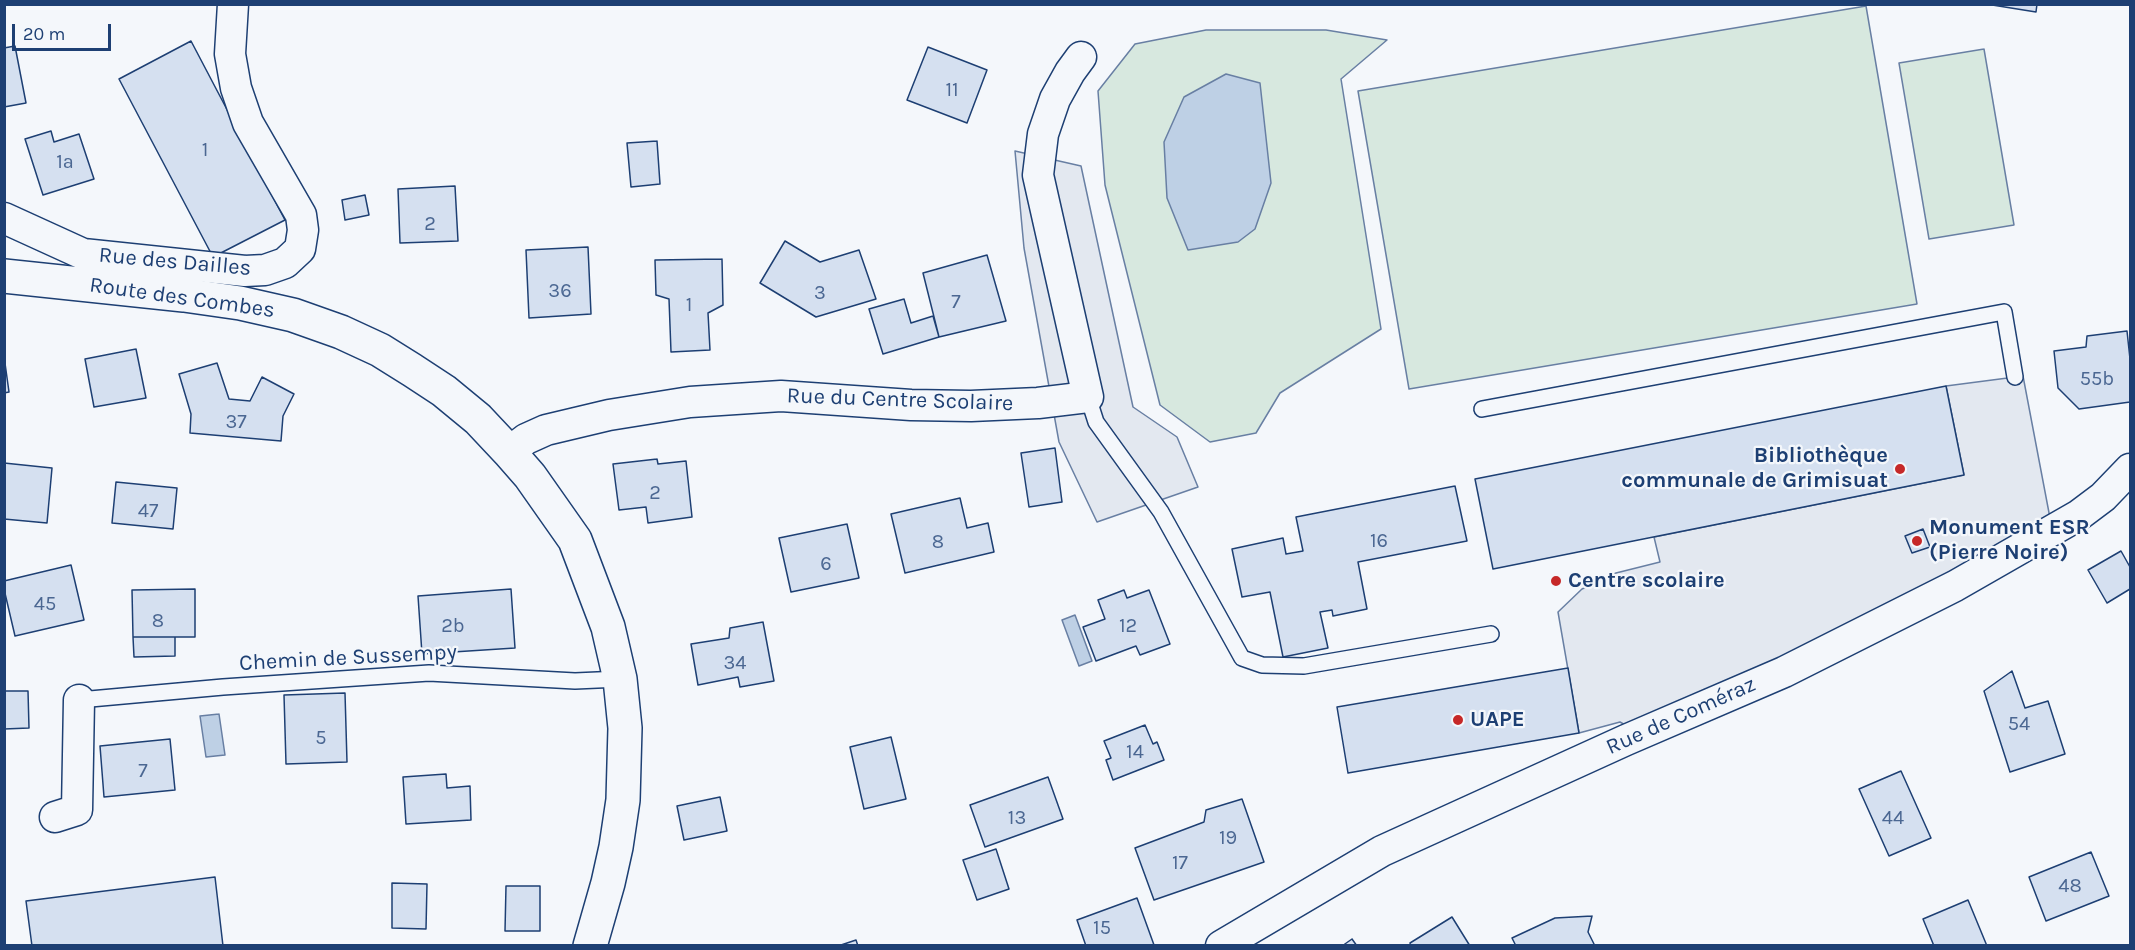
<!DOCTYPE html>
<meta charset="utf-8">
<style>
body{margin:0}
#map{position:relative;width:2135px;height:950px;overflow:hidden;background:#f4f7fb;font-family:Karla,sans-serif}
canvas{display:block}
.frame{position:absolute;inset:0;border:6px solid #1d3f73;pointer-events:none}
.scale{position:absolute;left:12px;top:24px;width:99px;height:27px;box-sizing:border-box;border:3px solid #1d3f73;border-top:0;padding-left:8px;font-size:18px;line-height:21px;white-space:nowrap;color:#1d3f73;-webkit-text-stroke:4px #f4f7fb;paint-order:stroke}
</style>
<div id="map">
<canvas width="2135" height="950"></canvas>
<div class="frame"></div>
<div class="scale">20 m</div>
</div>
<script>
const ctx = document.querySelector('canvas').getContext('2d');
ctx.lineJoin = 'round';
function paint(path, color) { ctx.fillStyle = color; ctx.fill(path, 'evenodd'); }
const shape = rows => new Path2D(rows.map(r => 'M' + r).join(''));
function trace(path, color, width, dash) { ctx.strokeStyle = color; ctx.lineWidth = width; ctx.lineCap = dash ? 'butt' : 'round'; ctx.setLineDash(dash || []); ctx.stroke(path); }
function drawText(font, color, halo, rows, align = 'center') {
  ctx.font = font + ' Karla,sans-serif'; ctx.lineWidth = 4.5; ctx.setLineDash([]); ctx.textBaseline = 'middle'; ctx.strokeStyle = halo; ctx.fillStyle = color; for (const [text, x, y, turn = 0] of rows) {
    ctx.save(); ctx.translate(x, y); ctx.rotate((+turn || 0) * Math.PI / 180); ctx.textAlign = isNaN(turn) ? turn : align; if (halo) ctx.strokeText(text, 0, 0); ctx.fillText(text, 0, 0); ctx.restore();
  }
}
const green = shape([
 [1866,6,1917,304,1409,389,1358,91,1866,6],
 [1206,30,1326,30,1387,40,1341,79,1381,329,1280,393,1256,433,1210,442,1160,405,1105,185,1098,91,1135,44,1206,30],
 [1984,49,2014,225,1929,239,1899,63,1984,49]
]);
paint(green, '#d7e8df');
trace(green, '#687fa3', 1.5);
const parking = shape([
 [1015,151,1081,166,1133,407,1177,437,1198,487,1097,522,1059,442,1024,248,1015,151],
 [2023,376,2050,518,1894,603,1745,674,1627,726,1620,722,1579,733,1558,612,1582,589,1616,573,1660,562,1654,537,1964,475,1946,386,2023,376]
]);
paint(parking, '#e3e8f0');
trace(parking, '#687fa3', 1.5);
const water = shape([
 [1226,74,1260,83,1271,183,1255,229,1238,242,1188,250,1167,198,1164,142,1184,97,1226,74],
 [1075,615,1092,661,1079,666,1062,620,1075,615],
 [219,714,225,755,206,757,200,716,219,714]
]);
paint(water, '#bed0e5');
trace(water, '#687fa3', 1.5);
const building = shape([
 [1986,4,2037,4,2036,12,1986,4],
 [191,41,285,220,213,257,119,79,191,41],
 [15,46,26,103,4,107,4,48,15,46],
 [928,47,987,70,967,123,907,100,928,47],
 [51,131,54,142,79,134,94,179,43,195,25,139,51,131],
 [657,141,660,184,631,187,627,143,657,141],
 [455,186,458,241,400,243,398,189,455,186],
 [365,195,369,215,345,220,342,200,365,195],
 [785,241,820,262,859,250,876,299,816,317,760,283,785,241],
 [588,247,591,314,529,318,526,250,588,247],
 [987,255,1006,321,939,337,923,273,987,255],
 [722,259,723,305,708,313,710,350,671,352,669,299,656,295,655,260,722,259],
 [904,299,911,323,933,316,939,337,883,354,869,309,904,299],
 [2127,331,2130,359,2130,402,2079,409,2058,388,2054,351,2086,347,2087,336,2127,331],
 [136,349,146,398,94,407,85,359,136,349],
 [4,356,9,392,4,393,4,356],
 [217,363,229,399,250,401,262,377,294,394,283,416,281,441,190,433,191,414,179,374,217,363],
 [1946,386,1964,475,1493,569,1475,479,1946,386],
 [1055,448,1062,502,1029,507,1021,453,1055,448],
 [657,459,658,464,686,461,692,517,648,523,646,507,619,510,613,464,657,459],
 [4,463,52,468,47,523,4,519,4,463],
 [116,482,177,488,173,529,112,523,116,482],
 [1455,486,1467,541,1358,562,1367,609,1333,616,1332,610,1320,612,1328,648,1283,657,1270,592,1242,597,1232,549,1283,538,1286,554,1303,551,1296,517,1455,486],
 [960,498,967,528,988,523,994,552,905,573,891,514,960,498],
 [847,524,859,578,791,592,779,538,847,524],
 [1923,529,1930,547,1912,553,1905,536,1923,529],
 [2121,551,2130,567,2130,589,2107,603,2088,570,2121,551],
 [71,565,84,620,15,636,4,589,4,581,71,565],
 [195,589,195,637,133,637,132,590,195,589],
 [511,589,515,648,422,654,418,596,511,589],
 [1124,590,1127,598,1149,590,1170,644,1140,655,1136,646,1096,661,1083,627,1105,619,1098,600,1124,590],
 [763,622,774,681,740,687,738,677,698,685,691,644,729,638,730,628,763,622],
 [133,637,175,637,175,656,134,657,133,637],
 [1568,668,1579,733,1348,773,1337,707,1568,668],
 [2012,671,2025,708,2048,701,2065,754,2010,772,1984,691,2012,671],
 [4,691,28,691,29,728,4,729,4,691],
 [345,693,347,762,286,764,284,695,345,693],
 [1145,725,1153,744,1157,742,1164,760,1113,780,1106,760,1111,758,1104,741,1145,725],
 [891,737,906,799,864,809,850,747,891,737],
 [170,739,175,790,104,797,100,746,170,739],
 [1901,771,1931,838,1889,856,1859,789,1901,771],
 [446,774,447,788,470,786,471,820,406,824,403,777,446,774],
 [1048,777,1063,819,985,847,970,805,1048,777],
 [720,797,727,831,684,840,677,806,720,797],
 [1242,799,1264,862,1154,900,1135,848,1204,822,1206,810,1242,799],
 [996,849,1009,889,977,900,963,860,996,849],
 [2091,852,2109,896,2046,921,2029,877,2091,852],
 [215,877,223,946,32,946,26,901,215,877],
 [392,883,427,884,426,929,392,928,392,883],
 [506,886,540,886,540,931,505,931,506,886],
 [1137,898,1154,945,1086,946,1077,920,1137,898],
 [1968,900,1987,946,1934,946,1923,919,1968,900],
 [1592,916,1588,932,1595,946,1516,946,1512,938,1555,918,1592,916],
 [1452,917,1470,946,1411,946,1410,943,1452,917],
 [1352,939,1357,946,1342,946,1352,939],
 [856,940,858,946,838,946,856,940]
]);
paint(building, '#d5e0f0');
trace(building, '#1d3f73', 1.5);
const service = shape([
 [1088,397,1096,422,1161,512,1242,658,1262,665,1304,666,1491,634],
 [1482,409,2004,312,2015,377],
 [79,700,223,687,429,673,575,681,620,679]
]);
const minor = shape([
 [4,218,83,254,245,271,265,270,285,263,300,249,303,230,301,215,248,123,236,88,230,54,233,4],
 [509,452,526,439,546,430,609,415,690,402,781,396,911,405,971,406,1038,403,1088,397,1038,175,1043,134,1055,99,1070,72,1081,57],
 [55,817,77,810,79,700],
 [1221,946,1382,851,1626,740,1784,672,1955,586,2079,515,2103,497,2130,469]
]);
const tertiary = shape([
 [4,276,184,295,240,303,293,315,341,332,380,350,412,370,444,391,478,419,509,452,530,476,575,540,608,627,620,679,625,728,623,800,616,847,608,883,590,946]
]);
trace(service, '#1d3f73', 18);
trace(minor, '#1d3f73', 33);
trace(tertiary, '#1d3f73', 36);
trace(service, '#f4f7fb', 15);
trace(minor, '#f4f7fb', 30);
trace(tertiary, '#f4f7fb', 33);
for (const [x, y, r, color] of [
 [1900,469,6,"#c62828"],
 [1917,541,6,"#c62828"],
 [1556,581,6,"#c62828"],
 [1458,720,6,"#c62828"]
]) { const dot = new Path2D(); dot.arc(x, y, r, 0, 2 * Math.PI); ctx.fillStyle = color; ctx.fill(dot); trace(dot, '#f4f7fb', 2); }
drawText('20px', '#4b6792', null, [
 ["11",952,90],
 ["1",205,150],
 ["1a",65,162],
 ["2",430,224],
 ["36",560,291],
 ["3",820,293],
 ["7",956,302],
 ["1",689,305],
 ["55b",2097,379],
 ["37",236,422],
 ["2",655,493],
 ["47",148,511],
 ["16",1379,541],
 ["8",938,542],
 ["6",826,564],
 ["45",45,604],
 ["8",158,621],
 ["2b",453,626],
 ["12",1128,626],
 ["34",735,663],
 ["54",2019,724],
 ["5",321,738],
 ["14",1135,752],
 ["7",143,771],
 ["13",1017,818],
 ["44",1893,818],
 ["19",1228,838],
 ["17",1180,863],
 ["48",2070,886],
 ["15",1102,928]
]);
drawText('22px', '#1d3f73', '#f4f7fb', [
 ["Rue des Dailles",175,262,5],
 ["Route des Combes",182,298,8],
 ["Rue du Centre Scolaire",900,400,2],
 ["Chemin de Sussempy",348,658,-3],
 ["Rue de Coméraz",1681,716,-24]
]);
drawText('bold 22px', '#1d3f73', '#f4f7fb', [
 ["Bibliothèque",1888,456,"right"],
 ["communale de Grimisuat",1888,481,"right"],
 ["Monument ESR",1929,528],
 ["(Pierre Noire)",1929,553],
 ["Centre scolaire",1568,581],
 ["UAPE",1470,720]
], 'left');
</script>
